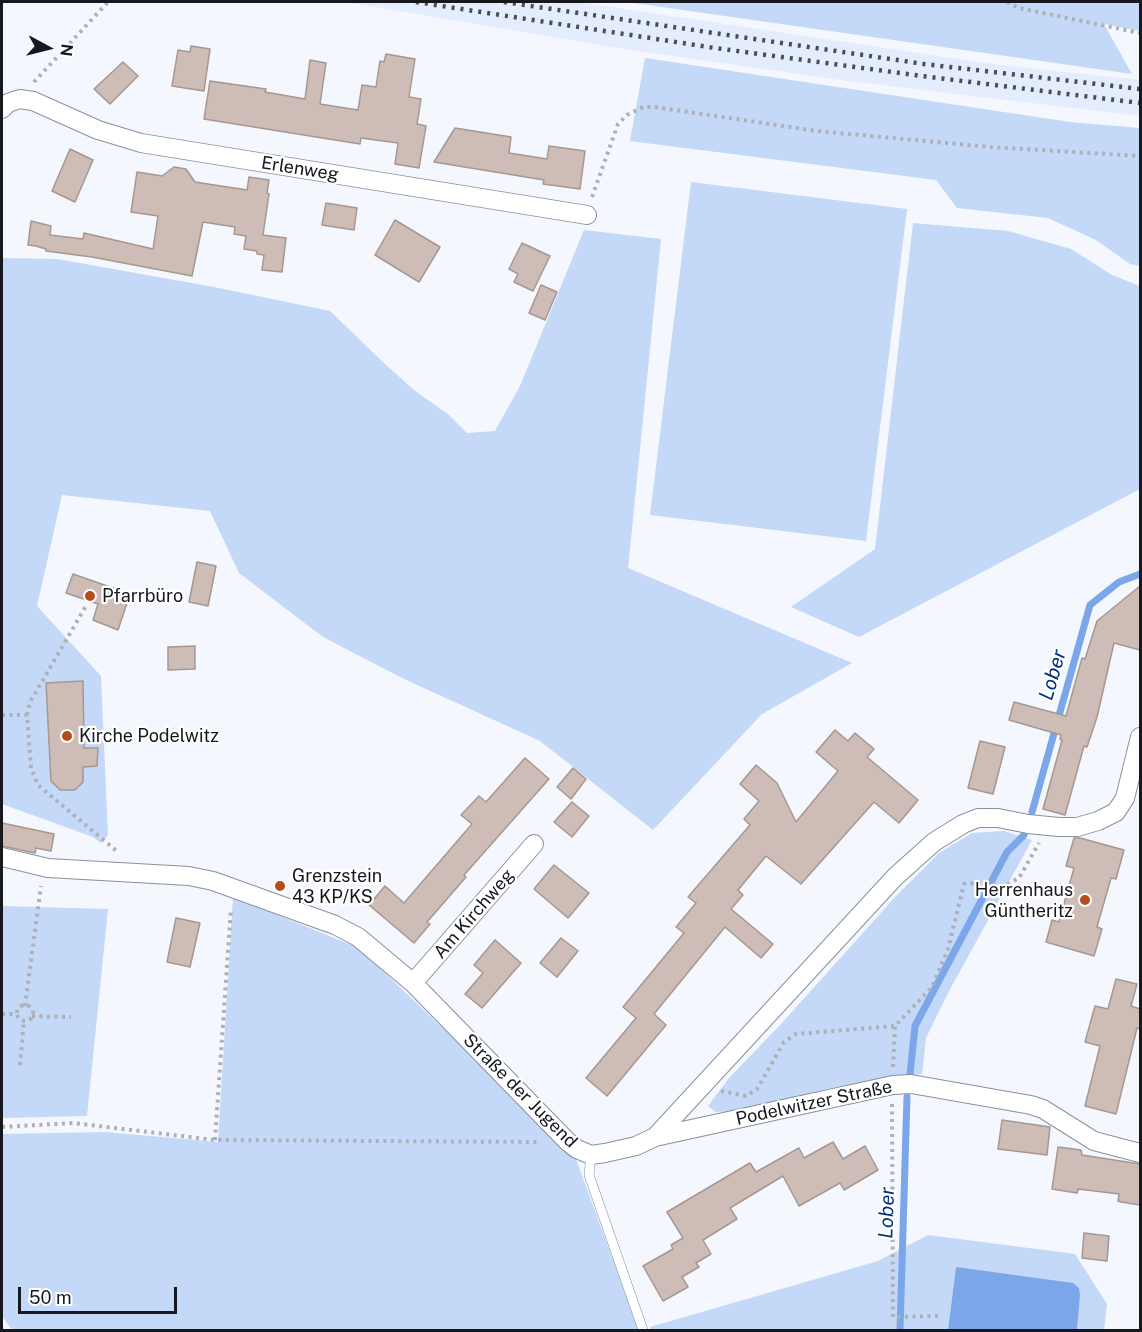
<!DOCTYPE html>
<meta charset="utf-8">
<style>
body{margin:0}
#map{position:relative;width:1142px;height:1332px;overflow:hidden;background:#f4f7fd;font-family:"Public Sans",sans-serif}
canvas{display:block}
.frame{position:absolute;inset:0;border:3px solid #16181d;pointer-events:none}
.north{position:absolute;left:18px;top:18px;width:60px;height:60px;-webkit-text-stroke:4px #fff;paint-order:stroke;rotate:97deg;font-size:16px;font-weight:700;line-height:24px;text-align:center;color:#16181d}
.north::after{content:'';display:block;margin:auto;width:21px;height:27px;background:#16181d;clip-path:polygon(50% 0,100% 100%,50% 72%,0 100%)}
.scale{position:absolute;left:18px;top:1287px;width:159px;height:27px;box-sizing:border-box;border:3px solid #16181d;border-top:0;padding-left:8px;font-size:18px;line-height:21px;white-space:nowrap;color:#16181d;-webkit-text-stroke:4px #fff;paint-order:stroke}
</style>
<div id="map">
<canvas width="1142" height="1332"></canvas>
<div class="frame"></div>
<div class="north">N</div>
<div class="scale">50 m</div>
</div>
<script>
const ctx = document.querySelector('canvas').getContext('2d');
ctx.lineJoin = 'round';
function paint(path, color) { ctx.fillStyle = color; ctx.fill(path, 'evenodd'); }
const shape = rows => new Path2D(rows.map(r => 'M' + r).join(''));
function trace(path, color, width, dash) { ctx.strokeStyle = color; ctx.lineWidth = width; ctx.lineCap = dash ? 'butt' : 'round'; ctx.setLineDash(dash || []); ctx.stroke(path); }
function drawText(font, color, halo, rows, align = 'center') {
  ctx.font = font + ' "Public Sans",sans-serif'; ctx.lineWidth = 4.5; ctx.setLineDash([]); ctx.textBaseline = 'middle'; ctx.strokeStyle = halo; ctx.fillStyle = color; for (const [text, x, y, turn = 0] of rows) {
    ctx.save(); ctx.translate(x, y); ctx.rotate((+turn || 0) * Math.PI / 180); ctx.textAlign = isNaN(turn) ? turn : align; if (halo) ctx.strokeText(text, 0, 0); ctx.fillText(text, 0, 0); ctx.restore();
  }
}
paint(shape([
 [346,2,578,2,999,65,1140,80,1140,116,840,80,624,49]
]), '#e3edfd');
paint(shape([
 [627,2,1140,2,1140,31,1104,24,1132,74],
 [645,58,1070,122,1140,128,1140,266,1130,264,1096,240,1048,218,957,208,936,180,630,141],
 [691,182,907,209,866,541,650,515],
 [913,223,1008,231,1071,249,1112,275,1140,286,1140,489,859,637,791,607,875,549],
 [584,230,661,239,628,568,852,663,762,714,653,830,540,741,402,678,323,637,239,573,210,511,62,495,37,606,101,676,108,835,101,843,93,837,2,804,2,258,57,259,214,287,330,311,385,364,414,390,449,415,467,433,495,431,520,386],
 [1004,831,1032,840,948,993,926,1038,922,1074,878,1079,826,1089,741,1111,715,1112,708,1106,729,1078,781,1024,896,896,939,853,972,833],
 [233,897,359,948,574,1154,639,1330,12,1330,2,1316,2,1134,105,1132,218,1142],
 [2,906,108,909,87,1116,2,1118],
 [928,1235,1075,1254,1107,1304,1104,1330,1077,1330,1080,1295,956,1267,948,1330,651,1330,650,1327,878,1261]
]), '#c4d8f7');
paint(shape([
 [956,1267,1073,1283,1079,1288,1080,1296,1077,1330,948,1330]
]), '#7ca6ea');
trace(shape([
 [1032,812,1090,605,1119,582,1140,574],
 [910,1074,915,1026,1007,852,1024,835],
 [900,1330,907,1097]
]), '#7ca6ea', 7);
const building = shape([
 [191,46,210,49,204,91,172,86,178,50,190,52,191,46],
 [386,54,415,59,409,97,421,99,417,124,426,126,419,168,395,164,398,143,361,138,360,144,204,119,210,81,266,89,265,92,305,99,310,60,326,63,320,104,358,110,362,85,376,87,380,61,384,62,386,54],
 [123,62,138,76,110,104,94,89,123,62],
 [455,128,511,137,509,153,547,159,549,146,585,151,580,189,543,184,544,180,434,162,455,128],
 [70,149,93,160,75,202,52,191,70,149],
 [174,167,186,169,195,182,247,190,249,177,269,180,267,193,269,194,263,235,286,238,282,272,262,270,264,255,257,254,257,251,244,249,246,236,234,234,235,227,203,222,192,276,92,257,46,251,46,249,36,246,28,245,31,221,51,226,50,235,83,239,84,233,153,249,158,216,131,212,137,172,162,176,174,167],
 [326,203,357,208,354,230,322,225,326,203],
 [395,220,440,247,419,282,375,255,395,220],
 [522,243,550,256,533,291,514,282,518,274,509,269,522,243],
 [541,285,557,292,545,320,529,313,541,285],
 [197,562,216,566,208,606,189,602,197,562],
 [73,574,130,594,118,630,93,620,98,604,66,593,73,574],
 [1140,586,1140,650,1114,643,1097,717,1087,747,1084,746,1065,815,1043,809,1062,740,1060,739,1061,735,1009,720,1014,702,1066,716,1082,658,1085,659,1097,621,1140,586],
 [195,646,195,669,168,670,168,647,195,646],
 [83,681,84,748,98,748,97,766,83,767,83,782,75,790,60,790,51,781,46,683,83,681],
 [835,730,848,741,855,733,874,749,867,757,918,800,899,823,874,802,801,884,766,856,738,890,743,895,731,909,773,944,761,958,725,927,654,1014,666,1025,607,1096,586,1078,636,1018,623,1007,684,933,676,927,696,903,688,897,750,825,744,819,759,801,740,784,756,765,777,783,796,822,838,771,816,752,835,730],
 [980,741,1005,747,993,794,968,788,980,741],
 [525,758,549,779,464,875,466,877,427,922,430,924,414,943,369,905,385,886,404,903,472,824,461,815,479,796,486,802,525,758],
 [573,768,586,779,571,799,557,787,573,768],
 [572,802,589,816,572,837,554,822,572,802],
 [2,823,54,834,51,851,36,848,35,853,2,846,2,823],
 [1074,838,1080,838,1124,850,1116,879,1111,878,1097,927,1102,929,1094,956,1046,942,1052,920,1059,922,1074,868,1066,866,1074,838],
 [554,865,589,893,568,918,534,889,554,865],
 [176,918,200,923,190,967,167,962,176,918],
 [561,938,578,951,557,977,540,963,561,938],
 [495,940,521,963,482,1008,465,994,483,973,474,965,495,940],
 [1116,979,1137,984,1131,1006,1140,1009,1140,1029,1137,1028,1116,1114,1085,1106,1100,1046,1085,1042,1095,1006,1108,1009,1116,979],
 [1002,1120,1050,1127,1047,1155,998,1149,1002,1120],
 [833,1142,843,1159,865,1146,878,1170,844,1190,840,1183,799,1206,783,1176,730,1208,737,1219,703,1240,711,1254,696,1263,699,1267,682,1277,688,1287,663,1301,643,1266,673,1249,671,1245,683,1238,667,1212,750,1163,756,1172,799,1148,804,1158,833,1142],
 [1058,1147,1081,1150,1082,1155,1140,1164,1140,1205,1121,1202,1118,1201,1119,1194,1078,1189,1077,1193,1052,1189,1058,1147],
 [1084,1233,1109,1236,1107,1261,1082,1258,1084,1233]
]);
paint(building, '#cdbdb6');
trace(building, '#a69790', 1.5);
const lane = shape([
 [591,1155,589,1175,643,1330]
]);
const street = shape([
 [2,109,8,103,20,99,33,101,98,130,141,143,587,215],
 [2,857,48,868,189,876,213,881,335,925,358,937,413,983,568,1142,577,1149,591,1155,605,1153,636,1146,655,1137,895,877,934,842,963,824,978,818,998,818,1028,824,1059,827,1077,827,1098,821,1116,812,1125,798,1140,737],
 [413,983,534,844],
 [655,1137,893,1085,911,1084,1031,1105,1043,1109,1094,1141,1140,1153]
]);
trace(lane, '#89919d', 10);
trace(street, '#89919d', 20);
trace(shape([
 [1007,2,1019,8,1140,33],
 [34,82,108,2],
 [592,197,618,124,627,115,643,107,655,107,817,131,990,147,1140,156],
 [2,715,27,715,31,768,38,785,119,853],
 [27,715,30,702,86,606],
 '17 1013a8 8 0 1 1 16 0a8 8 0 1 1-16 0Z',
 [25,1006,41,886],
 [2,1014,17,1014],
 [32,1016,71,1017],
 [20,1065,24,1021],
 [893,1067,895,1026],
 [721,1091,746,1096,757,1089,784,1042,796,1034,895,1026,932,987,948,949,964,884,986,882,1004,886,1019,878,1039,843],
 [892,1104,893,1317,939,1316],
 [2,1127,73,1123,215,1140,541,1142],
 [215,1140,231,908]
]), '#adb0b6', 4, [3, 4.5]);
trace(lane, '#fff', 9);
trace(street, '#fff', 18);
trace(shape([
 [416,2,715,48,922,76,1140,103],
 [504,2,924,64,1140,89]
]), '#4b4d52', 4.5, [3, 6]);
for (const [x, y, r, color] of [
 [90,596,6,"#b34e1b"],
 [67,736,6,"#b34e1b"],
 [280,886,6,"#b34e1b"],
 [1085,900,6,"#b34e1b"]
]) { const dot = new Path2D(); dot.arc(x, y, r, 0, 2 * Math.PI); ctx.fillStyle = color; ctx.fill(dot); trace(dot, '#fff', 2); }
drawText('18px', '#16181d', '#fff', [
 ["Erlenweg",300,169,9],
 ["Am Kirchweg",474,914,-49],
 ["Straße der Jugend",520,1091,45],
 ["Podelwitzer Straße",814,1103,-12]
]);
drawText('18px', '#16181d', '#fff', [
 ["Pfarrbüro",102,596],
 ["Kirche Podelwitz",79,736],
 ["Grenzstein",292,876],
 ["43 KP/KS",292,897],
 ["Herrenhaus",1073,890,"right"],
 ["Güntheritz",1073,911,"right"]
], 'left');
drawText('italic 20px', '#00317e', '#fff', [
 ["Lober",1053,675,-74],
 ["Lober",887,1213,-88]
]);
</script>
